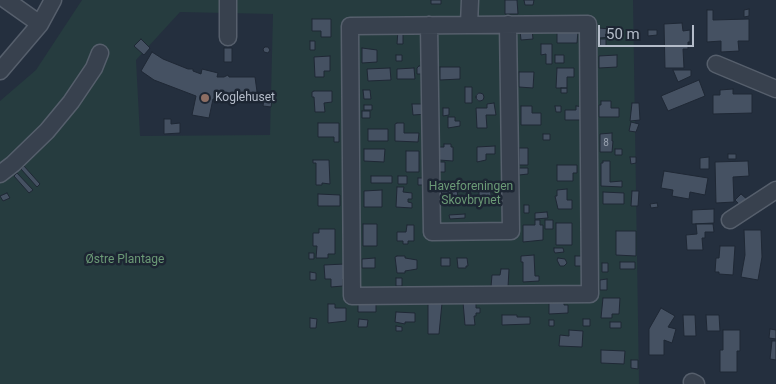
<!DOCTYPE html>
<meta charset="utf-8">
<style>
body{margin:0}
#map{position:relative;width:776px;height:384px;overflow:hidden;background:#242f3e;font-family:Roboto,sans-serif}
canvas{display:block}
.scale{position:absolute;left:598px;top:25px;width:96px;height:22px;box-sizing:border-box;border:2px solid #b4bcc9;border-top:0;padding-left:6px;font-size:15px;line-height:18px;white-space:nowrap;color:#b4bcc9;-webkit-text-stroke:4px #1d2633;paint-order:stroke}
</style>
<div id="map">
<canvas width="776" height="384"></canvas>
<div class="scale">50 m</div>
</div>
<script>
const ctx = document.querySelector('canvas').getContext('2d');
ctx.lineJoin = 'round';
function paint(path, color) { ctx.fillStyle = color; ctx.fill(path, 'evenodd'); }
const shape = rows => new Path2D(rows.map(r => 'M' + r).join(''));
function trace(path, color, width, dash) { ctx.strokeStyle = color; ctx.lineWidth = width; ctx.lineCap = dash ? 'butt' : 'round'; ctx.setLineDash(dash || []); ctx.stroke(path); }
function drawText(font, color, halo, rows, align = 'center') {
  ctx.font = font + ' Roboto,sans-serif'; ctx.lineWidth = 5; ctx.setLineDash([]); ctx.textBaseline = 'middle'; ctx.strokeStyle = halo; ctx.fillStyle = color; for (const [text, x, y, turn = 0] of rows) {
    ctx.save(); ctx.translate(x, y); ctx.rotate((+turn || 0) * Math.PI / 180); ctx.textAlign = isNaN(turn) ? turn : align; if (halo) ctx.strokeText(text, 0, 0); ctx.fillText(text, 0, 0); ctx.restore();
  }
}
paint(shape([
 [82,0,633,0,639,384,0,384,0,101,36,70],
 [180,12,273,14,270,135,140,136,136,60]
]), '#263c3f');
const building = shape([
 [431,0,441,0,441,4,431,4,431,0],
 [505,0,517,0,518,14,505,14,505,0],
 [524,0,534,0,533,5,525,5,524,0],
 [749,9,749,16,744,17,744,10,749,9],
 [707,10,713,10,713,20,749,19,749,41,738,41,739,51,721,52,721,41,707,42,707,10],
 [312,19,331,19,331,37,321,37,321,31,312,31,312,19],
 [682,23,683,31,690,30,690,42,688,42,688,49,683,49,684,68,665,68,664,24,682,23],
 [599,28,610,29,610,37,599,38,599,28],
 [532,29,533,39,521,40,520,30,532,29],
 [398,30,403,31,403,44,397,44,398,30],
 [648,30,657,30,657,35,648,36,648,30],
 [557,31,578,31,577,43,557,43,557,31],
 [141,39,150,48,144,55,134,46,141,39],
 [600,39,606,39,606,46,600,46,600,39],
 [310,41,315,41,315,50,310,50,310,41],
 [541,44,552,44,552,64,546,64,546,54,541,55,541,44],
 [265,47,268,47,270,50,268,53,264,52,263,49,265,47],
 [224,48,232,48,232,62,224,62,224,48],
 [362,48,377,50,377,62,362,63,362,48],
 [152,52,163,59,188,69,193,69,193,71,201,74,202,69,218,73,217,77,224,77,228,75,229,77,255,77,258,99,228,100,227,101,224,99,213,99,209,118,192,115,196,96,154,80,141,71,152,52],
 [396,55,402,55,402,61,396,61,396,55],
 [555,55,564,55,564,63,555,63,555,55],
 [617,55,617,67,599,68,599,56,617,55],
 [330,56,330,71,324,71,324,77,315,77,314,57,330,56],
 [419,66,425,66,425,74,417,74,417,68,419,66],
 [440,67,460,67,460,79,440,80,440,67],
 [390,68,391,80,368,81,367,69,390,68],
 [414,68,415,79,397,79,397,69,414,68],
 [557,68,574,68,574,77,567,77,567,88,556,88,557,68],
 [673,70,691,70,691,76,678,82,673,70],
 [519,72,534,72,533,88,519,87,519,72],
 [699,80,705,96,668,111,661,96,699,80],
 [465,87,472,87,472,103,465,103,465,87],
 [561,88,567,88,567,93,561,93,561,88],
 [733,89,733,94,752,94,752,113,713,114,713,95,720,95,720,90,733,89],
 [363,90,370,90,371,99,364,99,363,90],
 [314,91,332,91,332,102,324,103,325,112,315,112,314,97,312,97,312,92,314,91],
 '476 97a4 4 0 1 1 8 0a4 4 0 1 1-8 0Z',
 [264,100,272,100,271,107,263,106,264,100],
 [601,101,611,101,611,108,619,108,619,117,599,117,599,105,601,105,601,101],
 [494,103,496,115,486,115,487,128,477,128,476,108,487,108,487,104,494,103],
 [632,103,639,103,640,120,630,121,632,103],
 [412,104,428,104,428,114,413,115,412,104],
 [364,105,372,105,372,110,364,110,364,105],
 [521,106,532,106,532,113,541,113,541,125,521,125,521,106],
 [555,106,561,106,561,112,556,112,555,106],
 [576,106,586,107,586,120,565,120,565,110,576,110,576,106],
 [443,108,449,108,449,115,443,116,443,108],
 [362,111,370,111,370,118,362,118,362,111],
 [448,117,455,117,455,121,460,121,460,126,448,128,448,117],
 [164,119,171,119,171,124,180,123,180,133,164,134,164,119],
 [631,122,639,124,636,132,629,131,631,122],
 [318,123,339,123,339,142,334,142,334,137,318,137,318,123],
 [397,123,404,123,404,133,419,133,418,142,395,141,395,124,397,123],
 [368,129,388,129,388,141,368,141,368,129],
 [612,133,612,141,613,141,612,152,600,152,600,134,612,133],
 [543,134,550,134,550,140,543,140,543,134],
 [444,144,451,144,451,147,453,147,453,161,439,160,439,147,444,147,444,144],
 [495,146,495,154,486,154,486,160,477,162,477,147,495,146],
 [519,148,528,148,528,165,519,165,519,148],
 [364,149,385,149,384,162,364,161,364,149],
 [615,149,622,149,622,155,615,155,615,149],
 [406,151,419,151,419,172,406,172,406,151],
 [728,154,736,154,736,159,728,159,728,154],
 [630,157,636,157,636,163,631,164,630,157],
 [709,157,709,169,700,169,700,158,709,157],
 [313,160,329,160,330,184,322,183,322,185,316,185,316,163,313,163,313,160],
 [603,161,610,161,610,182,622,181,622,187,601,186,601,163,603,163,603,161],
 [748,161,749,176,733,177,734,202,716,203,715,162,748,161],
 [439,162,445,162,445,172,439,172,439,162],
 [557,165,577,165,577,173,573,173,573,181,557,181,557,165],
 [24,166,40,184,37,187,21,169,24,166],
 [519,168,528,168,528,174,519,175,519,168],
 [664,171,708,178,705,195,690,192,689,199,672,196,673,190,661,188,664,171],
 [17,173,33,190,29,193,14,176,17,173],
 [371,176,392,176,392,183,371,183,371,176],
 [398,176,407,176,407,184,398,184,398,176],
 [418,178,429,178,429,185,418,185,418,178],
 [441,184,457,184,458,204,442,204,441,184],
 [490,185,492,205,479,206,479,186,490,185],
 [504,185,504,192,497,192,497,186,504,185],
 [397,187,404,187,403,192,412,193,412,199,408,199,408,202,412,203,412,208,396,207,397,187],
 [567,189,567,200,572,200,572,209,558,209,555,196,557,196,557,190,567,189],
 [382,190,382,207,364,207,364,191,382,190],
 [632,191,639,191,638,206,631,206,632,191],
 [603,192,624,193,624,204,603,204,603,192],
 [7,193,10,198,3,201,0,196,7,193],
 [318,194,340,195,340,206,318,206,318,194],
 [741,194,749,201,743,208,735,200,741,194],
 [657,203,658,207,651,208,650,204,657,203],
 [524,205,529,205,529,213,524,213,524,205],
 [714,209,714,223,692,224,692,210,714,209],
 [547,212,548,218,535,219,535,213,547,212],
 [465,214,465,218,450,219,449,215,465,214],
 [535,220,540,220,540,225,543,225,543,240,523,242,523,225,535,225,535,220],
 [545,220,553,220,553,229,545,229,545,220],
 [556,223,572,223,572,245,556,245,556,223],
 [363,224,377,224,377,246,363,246,363,224],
 [696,224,713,224,714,232,705,232,705,238,702,238,703,250,687,250,686,235,697,234,696,224],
 [407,225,414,225,414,241,408,241,408,244,403,244,403,241,397,241,397,232,406,232,407,225],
 [319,229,335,229,335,254,328,254,328,258,316,258,317,246,313,246,313,233,319,233,319,229],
 [744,230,761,230,762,257,758,280,741,277,745,255,744,230],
 [616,231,636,231,636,256,616,255,616,231],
 [720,246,735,246,733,275,719,274,719,272,715,272,716,258,719,258,720,246],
 [554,248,563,248,564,252,555,253,554,251,554,248],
 [309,253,314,253,314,259,309,259,309,253],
 [534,255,535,276,539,276,539,281,523,282,523,262,521,262,521,256,534,255],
 [397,256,405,256,405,258,417,260,417,269,405,271,405,273,397,273,395,257,397,256],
 [575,256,585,256,585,266,575,266,575,256],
 [375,258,375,268,362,268,362,259,375,258],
 [441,258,450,258,450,266,441,266,441,258],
 [457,258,467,258,468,266,466,266,466,268,458,268,457,258],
 [558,258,565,259,567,263,564,266,560,266,557,260,558,258],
 [620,262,635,262,635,269,620,269,620,262],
 [602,263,608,263,608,272,602,272,602,263],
 [345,264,346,279,343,279,343,286,331,287,331,279,325,279,324,265,345,264],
 [501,269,509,269,508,287,491,287,492,275,500,275,501,269],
 [310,272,316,273,316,280,310,280,310,272],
 [396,278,402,278,402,286,396,286,396,278],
 [607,279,607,290,600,290,600,280,607,279],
 [603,298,620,298,619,314,612,314,612,318,601,318,603,298],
 [549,299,564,299,564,305,568,305,568,313,549,314,549,299],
 [358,300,376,300,376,312,358,312,358,300],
 [476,301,476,308,480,308,480,313,476,313,476,316,474,316,475,325,465,325,463,302,476,301],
 [428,302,442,303,439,334,428,334,428,302],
 [328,304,335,304,335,308,346,308,346,321,328,323,328,304],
 [661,308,675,316,668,327,676,329,672,343,664,340,664,355,649,355,649,329,661,308],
 [396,312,415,313,415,322,405,322,405,324,395,322,396,312],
 [502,315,517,315,517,317,530,317,530,324,502,325,502,315],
 [683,315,695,315,696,336,684,336,683,315],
 [706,315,719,315,720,331,707,331,706,315],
 [310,318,317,319,316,328,310,328,310,318],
 [359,319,368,320,367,327,358,327,359,319],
 [583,319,590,319,590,326,583,326,583,319],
 [549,320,554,320,554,326,549,326,549,320],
 [610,322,621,322,621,328,610,328,610,322],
 [396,326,402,327,402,331,396,331,396,326],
 [770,329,776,330,776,339,769,338,770,329],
 [569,330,583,331,582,347,559,346,560,335,569,336,569,330],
 [723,330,740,330,740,351,737,351,737,372,720,372,720,350,723,350,723,330],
 [772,341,776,341,776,360,770,359,772,341],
 [601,350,625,351,624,364,601,363,601,350],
 [631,360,638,360,638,369,631,368,631,360]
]);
paint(building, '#455162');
trace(building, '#1f2835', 1);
const minor = shape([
 [6,0,40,24],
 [588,24,590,294,352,296,350,26,588,24],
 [429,25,432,232,511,231,508,24],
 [469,25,470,0],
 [228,37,228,0],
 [716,64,776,89],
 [0,71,40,24,53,0],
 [0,174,13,164,47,131,71,102,94,68,100,53],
 [730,220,776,190],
 [692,382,696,384]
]);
trace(minor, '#565f6c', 19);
trace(minor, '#38414e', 16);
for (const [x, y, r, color] of [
 [205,98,5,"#8d6e63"]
]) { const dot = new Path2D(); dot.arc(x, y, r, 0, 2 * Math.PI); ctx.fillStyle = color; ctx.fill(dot); trace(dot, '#1d2633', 2); }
drawText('10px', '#98a1af', null, [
 ["8",606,143]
]);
drawText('12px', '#b4bcc9', '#1d2633', [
 ["Koglehuset",215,98]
], 'left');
drawText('12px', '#6b9a76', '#1d2633', [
 ["Haveforeningen",471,187],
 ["Skovbrynet",471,201],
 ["Østre Plantage",125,260]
]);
</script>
